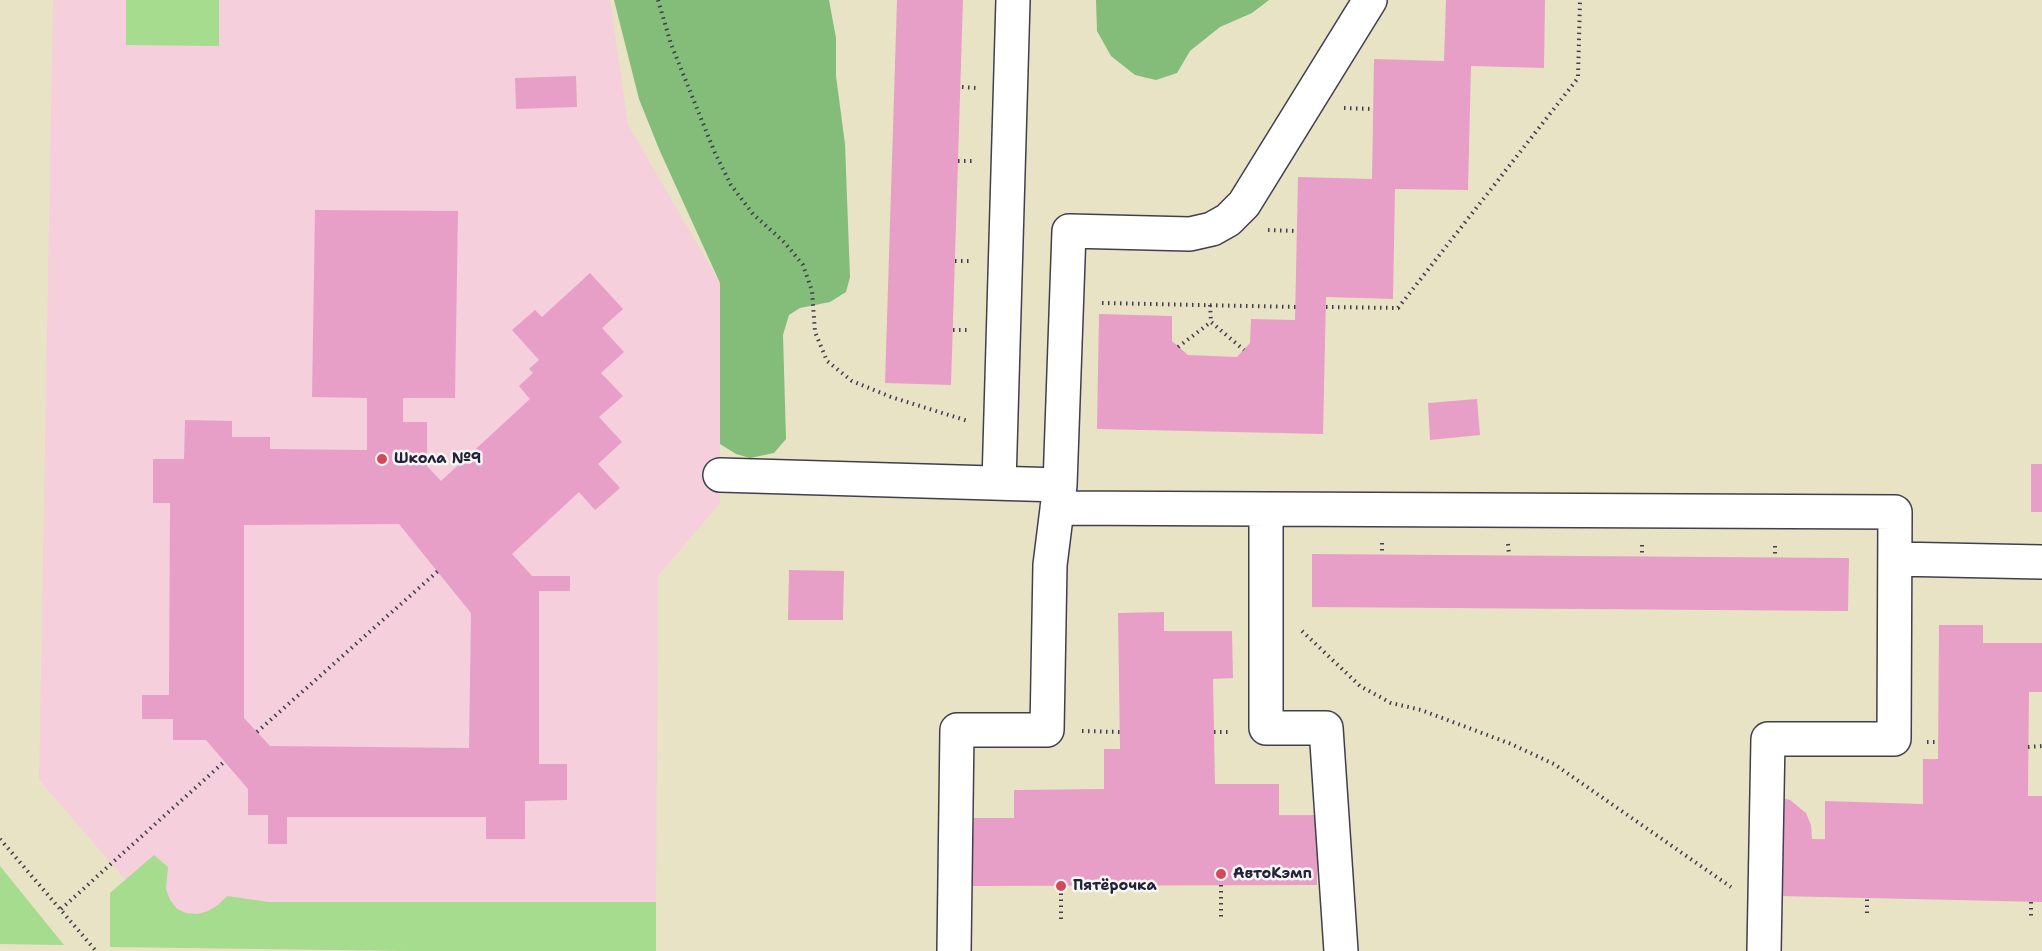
<!DOCTYPE html>
<meta charset="utf-8">
<style>
body{margin:0}
canvas{display:block;background:#e8e3c4}
</style>
<canvas width="2042" height="951"></canvas>
<script>
const ctx = document.querySelector('canvas').getContext('2d');
ctx.lineJoin = 'round';
function paint(path, color) { ctx.fillStyle = color; ctx.fill(path, 'evenodd'); }
const shape = rows => new Path2D(rows.map(r => 'M' + r).join(''));
function trace(path, color, width, dash) { ctx.strokeStyle = color; ctx.lineWidth = width; ctx.lineCap = dash ? 'butt' : 'round'; ctx.setLineDash(dash || []); ctx.stroke(path); }
function drawText(font, color, halo, rows, align = 'center') {
  ctx.font = font + ' "Shantell Sans",sans-serif'; ctx.lineWidth = 5; ctx.setLineDash([]); ctx.textBaseline = 'middle'; ctx.strokeStyle = halo; ctx.fillStyle = color; for (const [text, x, y, turn = 0] of rows) {
    ctx.save(); ctx.translate(x, y); ctx.rotate((+turn || 0) * Math.PI / 180); ctx.textAlign = isNaN(turn) ? turn : align; if (halo) ctx.strokeText(text, 0, 0); ctx.fillText(text, 0, 0); ctx.restore();
  }
}
paint(shape([
 [53,0,610,0,628,125,720,283,720,503,658,576,656,919,156,915,39,780]
]), '#f5cfdb');
paint(shape([
 [126,0,219,0,219,46,126,45],
 [154,855,168,867,166,889,170,900,177,909,186,913,198,914,208,911,218,905,227,896,269,902,656,902,656,951,407,951,110,947,110,893],
 [0,866,64,945,0,944]
]), '#a5dc8e');
paint(shape([
 [614,0,829,0,836,38,836,76,845,144,850,277,846,292,830,302,800,308,789,315,783,335,786,439,774,453,750,458,736,454,720,444,720,283,659,149,639,99],
 [1096,0,1269,0,1252,13,1220,27,1190,51,1177,73,1156,80,1135,75,1111,56,1097,31]
]), '#84bc79');
paint(shape([
 [897,0,963,0,951,385,885,383],
 [1446,0,1545,0,1544,68,1471,66,1468,190,1395,189,1393,299,1326,297,1323,434,1097,429,1099,314,1172,316,1172,341,1188,355,1237,357,1250,343,1251,319,1295,320,1298,177,1372,179,1374,59,1444,61],
 [576,76,577,107,516,109,515,78],
 [315,210,458,211,455,398,403,398,403,422,427,422,427,466,441,481,530,399,519,386,533,373,529,369,539,360,512,330,535,310,542,317,590,273,623,309,602,328,624,352,601,373,623,396,599,417,622,442,598,464,620,488,595,510,579,492,512,554,532,576,570,576,570,591,539,591,539,764,567,764,567,800,525,801,525,839,486,839,486,817,287,817,287,844,268,844,268,815,248,815,248,789,206,740,173,740,173,719,142,719,142,695,169,695,170,503,153,503,153,459,184,459,185,420,232,421,232,437,270,437,270,449,367,450,367,398,312,397],
 [399,524,471,613,469,748,270,746,244,718,244,525],
 [1477,399,1480,435,1430,440,1428,403],
 [2031,464,2042,464,2042,512,2031,512],
 [1312,554,1849,558,1848,611,1312,607],
 [789,570,844,571,843,620,788,620],
 [1164,612,1164,631,1232,631,1233,678,1213,679,1215,784,1279,784,1279,815,1318,815,1317,885,968,886,968,818,1014,818,1014,790,1104,789,1104,749,1120,749,1118,613],
 [1939,625,1983,625,1983,643,2042,643,2042,692,2029,692,2028,796,2042,796,2042,902,1778,896,1778,797,1790,800,1806,813,1811,825,1812,839,1825,839,1825,801,1923,804,1923,759,1938,759]
]), '#e89fc7');
const minor = shape([
 [720,475,1060,485,1050,565,1047,730,957,730,954,951],
 [999,483,1013,0],
 [1060,485,1069,231,1190,234,1212,229,1228,220,1244,204,1370,0],
 [1057,508,1895,512,1894,739,1768,739,1764,951],
 [1266,509,1266,728,1326,728,1341,951],
 [1895,559,2042,562]
]);
trace(minor, '#403f50', 36);
trace(shape([
 [658,0,671,44,715,153,731,185,753,214,785,243,803,265,812,291,815,332,827,361,852,381,891,397,968,421],
 [962,87,976,88],
 [1344,108,1373,109],
 [958,161,976,161],
 [1268,230,1297,231],
 [955,261,973,261],
 [1102,303,1296,307],
 [1210,305,1211,322],
 [1326,307,1398,308,1578,78,1580,0],
 [953,330,970,330],
 [1178,347,1211,322,1244,350],
 [1382,543,1382,555],
 [1508,544,1509,555],
 [1642,545,1642,556],
 [1775,546,1775,557],
 [1302,631,1360,686,1391,703,1421,710,1511,744,1554,764,1731,887],
 [1082,731,1120,732],
 [257,732,438,571],
 [1214,732,1231,732],
 [1927,742,1938,742],
 [2028,747,2042,746],
 [0,839,96,951],
 [1221,885,1221,920],
 [2031,902,2031,917],
 [61,909,224,762],
 [1867,913,1867,898],
 [1061,919,1061,886]
]), '#403f50', 4, [1.5, 4.5]);
trace(minor, '#fff', 33);
for (const [x, y, r, color] of [
 [382,459,6,"#d1495b"],
 [1221,874,6,"#d1495b"],
 [1061,886,6,"#d1495b"]
]) { const dot = new Path2D(); dot.arc(x, y, r, 0, 2 * Math.PI); ctx.fillStyle = color; ctx.fill(dot); trace(dot, '#f6f6f2', 2); }
drawText('bold 15px', '#22223b', '#f6f6f2', [
 ["Школа №9",394,459],
 ["АвтоКэмп",1233,874],
 ["Пятёрочка",1073,886]
], 'left');
</script>
